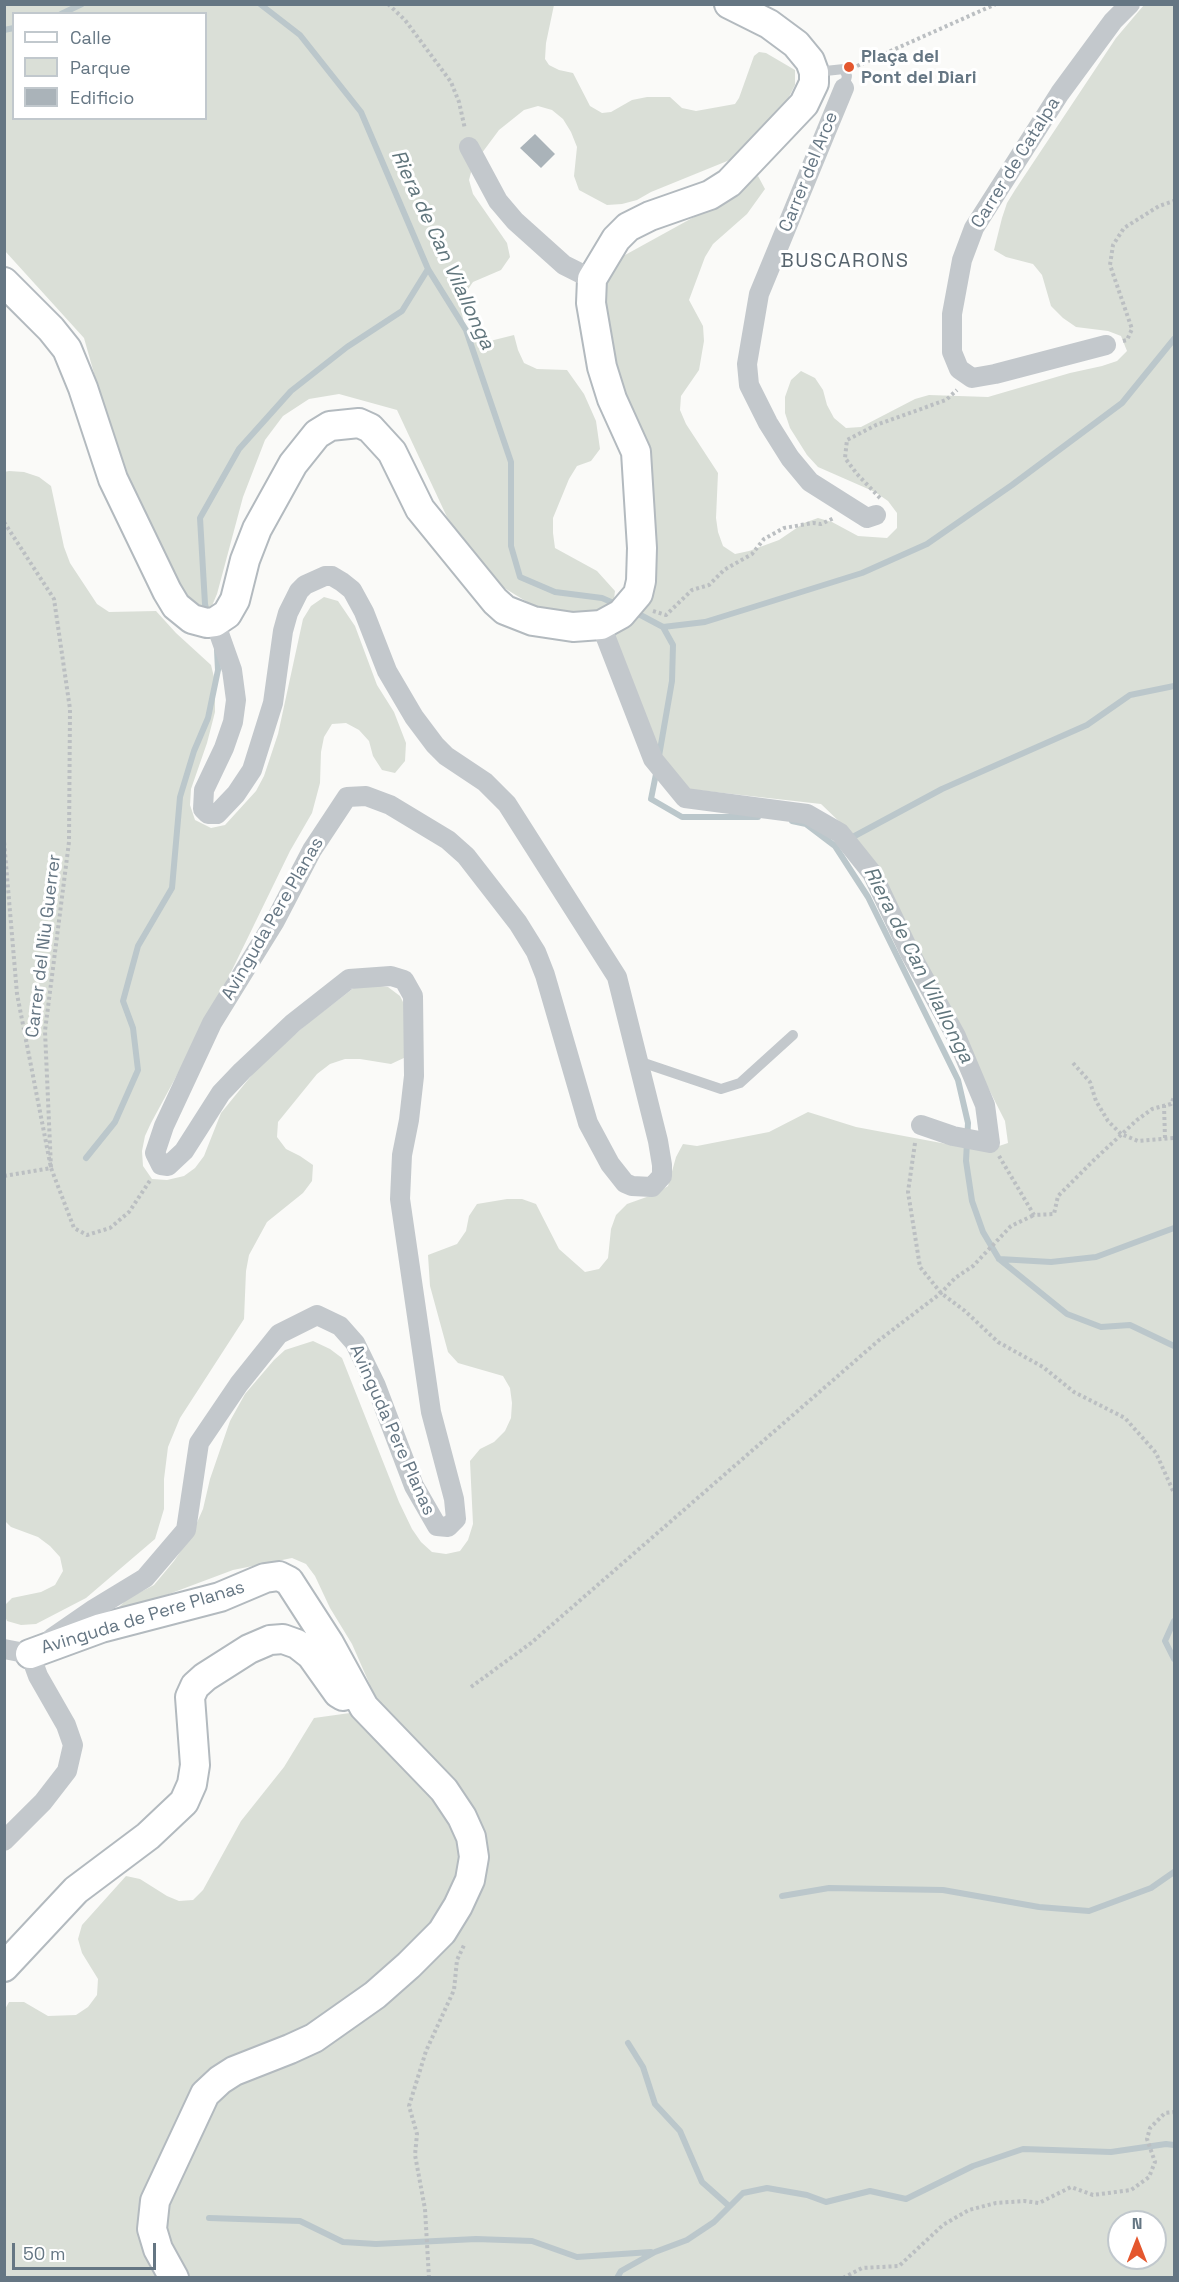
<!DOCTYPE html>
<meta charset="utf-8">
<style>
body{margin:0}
#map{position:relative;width:1179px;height:2282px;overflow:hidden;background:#fafaf8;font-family:"Space Grotesk",sans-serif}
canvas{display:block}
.frame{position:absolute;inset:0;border:6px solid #657683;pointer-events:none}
.legend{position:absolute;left:12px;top:12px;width:195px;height:108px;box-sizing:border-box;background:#fff;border:2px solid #c1c8cd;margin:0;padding:8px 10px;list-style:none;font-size:18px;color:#657683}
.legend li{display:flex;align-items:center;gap:12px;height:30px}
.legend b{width:30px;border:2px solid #c1c8cd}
.north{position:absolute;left:1107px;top:2210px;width:60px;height:60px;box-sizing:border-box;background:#fff;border:2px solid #c1c8cd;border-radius:50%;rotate:0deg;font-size:16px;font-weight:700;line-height:24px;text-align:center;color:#657683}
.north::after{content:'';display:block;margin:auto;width:21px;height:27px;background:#e4572e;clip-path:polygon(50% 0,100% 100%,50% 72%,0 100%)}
.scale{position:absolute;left:12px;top:2243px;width:144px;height:27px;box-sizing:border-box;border:3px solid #657683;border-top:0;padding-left:8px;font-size:18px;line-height:21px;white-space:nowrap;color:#657683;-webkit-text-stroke:4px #fff;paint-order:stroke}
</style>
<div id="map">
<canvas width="1179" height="2282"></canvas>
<div class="frame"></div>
<ul class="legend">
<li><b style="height:8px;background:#fff"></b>Calle</li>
<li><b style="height:16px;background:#dadfd7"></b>Parque</li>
<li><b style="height:16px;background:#aab3b9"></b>Edificio</li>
</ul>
<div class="north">N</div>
<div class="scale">50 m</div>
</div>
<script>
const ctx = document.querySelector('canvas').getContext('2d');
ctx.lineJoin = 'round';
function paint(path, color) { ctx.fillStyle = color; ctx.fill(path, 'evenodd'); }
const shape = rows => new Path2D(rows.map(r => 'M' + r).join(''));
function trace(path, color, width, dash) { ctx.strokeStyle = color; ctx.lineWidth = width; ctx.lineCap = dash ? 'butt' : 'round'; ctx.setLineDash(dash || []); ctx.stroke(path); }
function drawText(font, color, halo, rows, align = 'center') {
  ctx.font = font + ' "Space Grotesk",sans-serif'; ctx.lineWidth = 6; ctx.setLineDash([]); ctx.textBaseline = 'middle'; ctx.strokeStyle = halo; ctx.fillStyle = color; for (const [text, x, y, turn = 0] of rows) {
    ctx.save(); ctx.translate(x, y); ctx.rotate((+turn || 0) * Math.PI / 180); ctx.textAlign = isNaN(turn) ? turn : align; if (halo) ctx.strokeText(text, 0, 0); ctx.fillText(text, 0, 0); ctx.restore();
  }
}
paint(shape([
 [5,5,554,5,546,43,545,59,549,65,559,70,573,73,590,106,602,113,611,112,632,100,647,97,670,97,682,108,696,111,735,104,739,98,754,56,759,52,766,53,795,70,795,85,781,113,742,155,651,192,637,200,622,204,607,205,579,190,574,176,577,147,571,132,563,119,552,110,538,106,524,110,499,130,473,165,469,180,473,194,507,243,510,257,501,270,473,282,464,295,461,309,464,323,472,336,486,342,514,335,518,350,524,363,537,369,567,370,584,394,596,421,600,449,591,461,577,466,569,479,553,518,553,533,555,548,597,571,615,591,613,608,603,617,545,613,493,581,447,517,397,410,339,394,309,399,283,416,265,440,243,497,217,594,211,608,197,613,184,608,124,479,84,338,5,251],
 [14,14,206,14,206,118,14,118],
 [1144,5,1174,5,1174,2277,5,2277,4,2011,9,2002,24,2002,48,2016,76,2015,88,2007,97,1995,98,1979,82,1953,78,1939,82,1925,91,1915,126,1876,140,1879,167,1896,179,1901,193,1900,203,1890,241,1821,284,1767,314,1718,350,1713,370,1685,352,1644,330,1608,315,1576,306,1564,292,1558,233,1570,145,1603,116,1610,127,1599,154,1585,174,1561,191,1536,203,1509,210,1479,230,1421,245,1394,274,1360,285,1350,313,1341,330,1349,342,1358,399,1502,412,1529,421,1542,432,1552,446,1554,460,1551,468,1540,473,1524,470,1461,480,1449,494,1442,505,1431,511,1418,512,1403,510,1388,503,1376,458,1363,448,1352,430,1286,428,1255,457,1244,466,1231,469,1216,477,1204,507,1199,522,1199,536,1204,559,1249,585,1272,599,1269,608,1258,611,1229,616,1215,627,1204,655,1194,668,1186,676,1157,683,1144,697,1146,769,1132,808,1112,856,1127,984,1151,1008,1143,1005,1121,939,991,846,828,821,804,688,789,659,758,611,638,650,604,649,530,603,319,607,273,616,260,694,217,732,190,758,176,765,189,747,214,713,244,705,257,689,300,703,326,704,341,699,370,681,396,680,410,686,424,718,473,716,518,718,532,723,546,735,554,749,551,779,540,804,523,818,518,832,522,858,536,887,538,897,528,897,513,888,501,875,492,818,467,807,455,790,428,785,413,785,397,791,380,801,371,815,378,823,390,827,405,834,418,846,428,861,427,915,399,929,395,988,397,1070,373,1102,366,1117,361,1127,351,1121,336,1108,331,1076,327,1063,318,1051,306,1042,275,1033,264,1006,257,994,250,1002,218,1007,203,1015,190,1116,38],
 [1119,2222,1155,2222,1155,2258,1119,2258],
 [9,471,24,472,39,477,51,486,64,547,70,563,97,604,109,612,156,611,176,633,211,665,215,681,215,712,207,743,191,789,190,805,195,820,211,828,225,825,256,791,264,776,278,734,303,619,311,606,324,597,338,601,355,626,377,685,394,712,406,743,405,761,395,773,382,770,373,756,369,741,359,730,346,723,332,724,324,737,321,752,320,783,312,813,290,851,216,1003,151,1123,145,1136,142,1151,143,1166,152,1179,167,1180,184,1176,195,1168,204,1156,221,1113,260,1065,308,1023,355,987,372,985,388,987,400,996,407,1010,406,1057,391,1064,360,1059,345,1059,330,1064,317,1074,278,1122,277,1137,286,1149,300,1156,313,1165,312,1181,303,1193,267,1222,249,1255,246,1271,244,1319,180,1418,168,1447,164,1479,164,1509,155,1539,86,1598,36,1624,21,1625,7,1621,5,1616,5,1605,12,1598,41,1592,55,1585,63,1571,60,1557,50,1546,38,1537,11,1527,5,1521,4,472]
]), '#dadfd7');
trace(shape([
 [260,4,300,35,361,112,428,269,466,330,511,462,511,546,520,577,555,592,602,598,618,605],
 [61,14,82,4],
 [4,30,14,28],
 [633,611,663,627,673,645,672,681,659,756],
 [207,613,205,604,200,518,239,449,291,391,347,347,402,311,428,269],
 [663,627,705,622,747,609,862,573,927,544,1012,485,1122,403,1174,339],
 [657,769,651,799,682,817,758,817],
 [792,821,806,824,835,846,868,897,958,1080,968,1123,966,1161,972,1201,983,1232,999,1259,1067,1314,1101,1327,1130,1325,1174,1346],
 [849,839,942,789,1087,725,1130,695,1174,686],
 [86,1158,115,1122,138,1070,133,1028,123,1001,138,946,172,888,180,797,194,751,208,718,218,670,217,650],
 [999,1259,1051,1262,1096,1257,1174,1228],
 [1174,1621,1165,1641,1174,1659],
 [782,1896,829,1888,943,1890,1039,1907,1089,1911,1151,1888,1174,1872],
 [628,2043,643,2067,655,2104,680,2131,702,2182,729,2206],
 [209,2218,300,2221,343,2242,376,2244,476,2239,532,2241,577,2257,651,2252],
 [617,2278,621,2271,655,2252,687,2240,714,2222,743,2193,767,2188,807,2195,826,2202,870,2191,906,2199,973,2166,1023,2149,1111,2152,1166,2144,1174,2145]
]), '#bbc7cb', 6);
paint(shape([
 [535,134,555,154,541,168,520,148]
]), '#aab3b9');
const secondary = shape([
 [4,282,51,329,67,349,83,388,113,479,167,591,176,606,192,619,207,623,215,622,227,614,235,600,245,560,257,529,293,464,317,434,330,426,359,423,370,428,392,452,420,509,495,601,505,610,533,621,573,627,601,625,621,614,638,594,641,581,642,548,636,452,612,399,602,367,591,303,592,279,616,239,628,227,650,216,710,195,729,183,804,104,814,83,814,72,810,61,796,44,769,24,729,4],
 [30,1654,101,1628,220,1597,265,1578,279,1576,289,1581,329,1643,364,1707,444,1790,462,1817,471,1837,474,1857,470,1880,458,1906,442,1932,409,1965,375,1995,314,2038,290,2049,234,2071,220,2080,205,2094,155,2201,152,2229,158,2249,174,2278],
 [4,1967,76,1890,148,1836,184,1802,192,1784,195,1765,190,1697,195,1686,205,1677,249,1649,270,1640,283,1639,297,1644,311,1655,338,1693,343,1696]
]);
trace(secondary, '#b3babf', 32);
trace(shape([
 [388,4,405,20,451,82,459,102,465,129],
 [857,66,996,4],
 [1123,341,1127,340,1132,329,1110,265,1113,245,1124,228,1159,206,1174,201],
 [880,498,857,474,845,458,847,440,876,425,946,400,957,390],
 [4,522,54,599,70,709,69,842,45,1031,51,1168,17,994,4,841],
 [653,611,666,615,692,590,709,585,724,570,752,554,764,539,784,528,813,523,821,524,834,518],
 [1073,1063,1090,1082,1096,1101,1108,1121,1121,1134,1138,1141,1174,1138],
 [1164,1105,1165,1138],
 [915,1143,908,1192,920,1267,941,1293,965,1311,998,1342,1043,1367,1074,1392,1125,1418,1156,1453,1174,1493],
 [999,1156,1034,1215,1054,1214,1058,1196,1095,1159,1137,1120,1152,1109,1171,1104,1174,1097],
 [4,1176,51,1168,74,1228,87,1235,110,1228,129,1212,151,1179],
 [471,1687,531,1643,878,1341,941,1293,955,1278,973,1266,1011,1226,1034,1215],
 [429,2278,425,2209,415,2155,417,2134,409,2106,426,2051,454,1990,457,1960,465,1943],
 [843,2278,862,2268,899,2266,943,2225,969,2210,996,2203,1024,2201,1039,2203,1071,2187,1093,2195,1131,2190,1149,2177,1155,2162,1147,2139,1150,2128,1165,2113,1174,2112]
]), '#bbbfc2', 4, [3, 3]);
trace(shape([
 [816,72,844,69,847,76,844,88],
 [638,1061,721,1089,740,1083,793,1035]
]), '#c3c8cc', 10);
trace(shape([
 [844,88,759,294,747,364,749,385,768,423,790,458,810,482,867,518,876,515],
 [469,147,498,201,515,221,564,265,592,279],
 [1106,345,995,374,972,378,959,369,952,352,952,314,962,260,974,228,1060,93,1113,21,1130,4],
 [601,625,653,759,685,798,807,814,840,833,872,873,910,953,956,1036,985,1105,990,1143,953,1136,921,1125],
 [52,1638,94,1609,145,1578,186,1530,199,1443,239,1384,279,1334,317,1315,340,1326,355,1343,376,1386,414,1486,437,1526,448,1527,456,1519,454,1499,431,1412,400,1199,402,1155,409,1120,414,1076,413,996,404,980,391,976,349,979,293,1023,242,1071,221,1093,184,1151,168,1166,161,1165,155,1153,164,1126,212,1023,275,921,312,850,347,797,366,796,390,805,448,840,466,856,518,923,536,952,545,975,588,1123,610,1164,625,1183,632,1186,652,1187,662,1176,662,1165,658,1141,617,977,507,804,485,782,446,756,435,745,414,717,387,671,364,612,352,590,342,582,332,576,325,576,305,585,299,591,288,613,283,631,273,703,252,770,236,794,217,814,208,814,203,809,204,790,224,748,233,722,236,700,232,670,215,622],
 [4,1649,30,1654],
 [4,1841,43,1802,67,1771,73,1745,66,1725,38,1676,30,1654]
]), '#c3c8cc', 20);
trace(secondary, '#fff', 28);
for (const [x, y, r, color] of [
 [849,67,6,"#e4572e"]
]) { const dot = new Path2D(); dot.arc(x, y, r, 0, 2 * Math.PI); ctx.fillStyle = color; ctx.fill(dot); trace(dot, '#fff', 2); }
drawText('bold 18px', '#657683', '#fff', [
 ["Plaça del",861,57],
 ["Pont del Diari",861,78]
], 'left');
drawText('18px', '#657683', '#fff', [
 ["Carrer de Catalpa",1016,163,-58],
 ["Carrer del Arce",809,172,-68],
 ["Avinguda Pere Planas",273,919,-60],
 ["Carrer del Niu Guerrer",44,946,-83],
 ["Avinguda Pere Planas",392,1430,66],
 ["Avinguda de Pere Planas",143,1618,-17]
]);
drawText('italic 20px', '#60757c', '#fff', [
 ["Riera de Can Vilallonga",442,250,65],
 ["Riera de Can Vilallonga",918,965,63]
]);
ctx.letterSpacing = '1.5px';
drawText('20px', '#57646e', '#fff', [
 ["BUSCARONS",845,262]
]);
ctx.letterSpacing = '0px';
</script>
